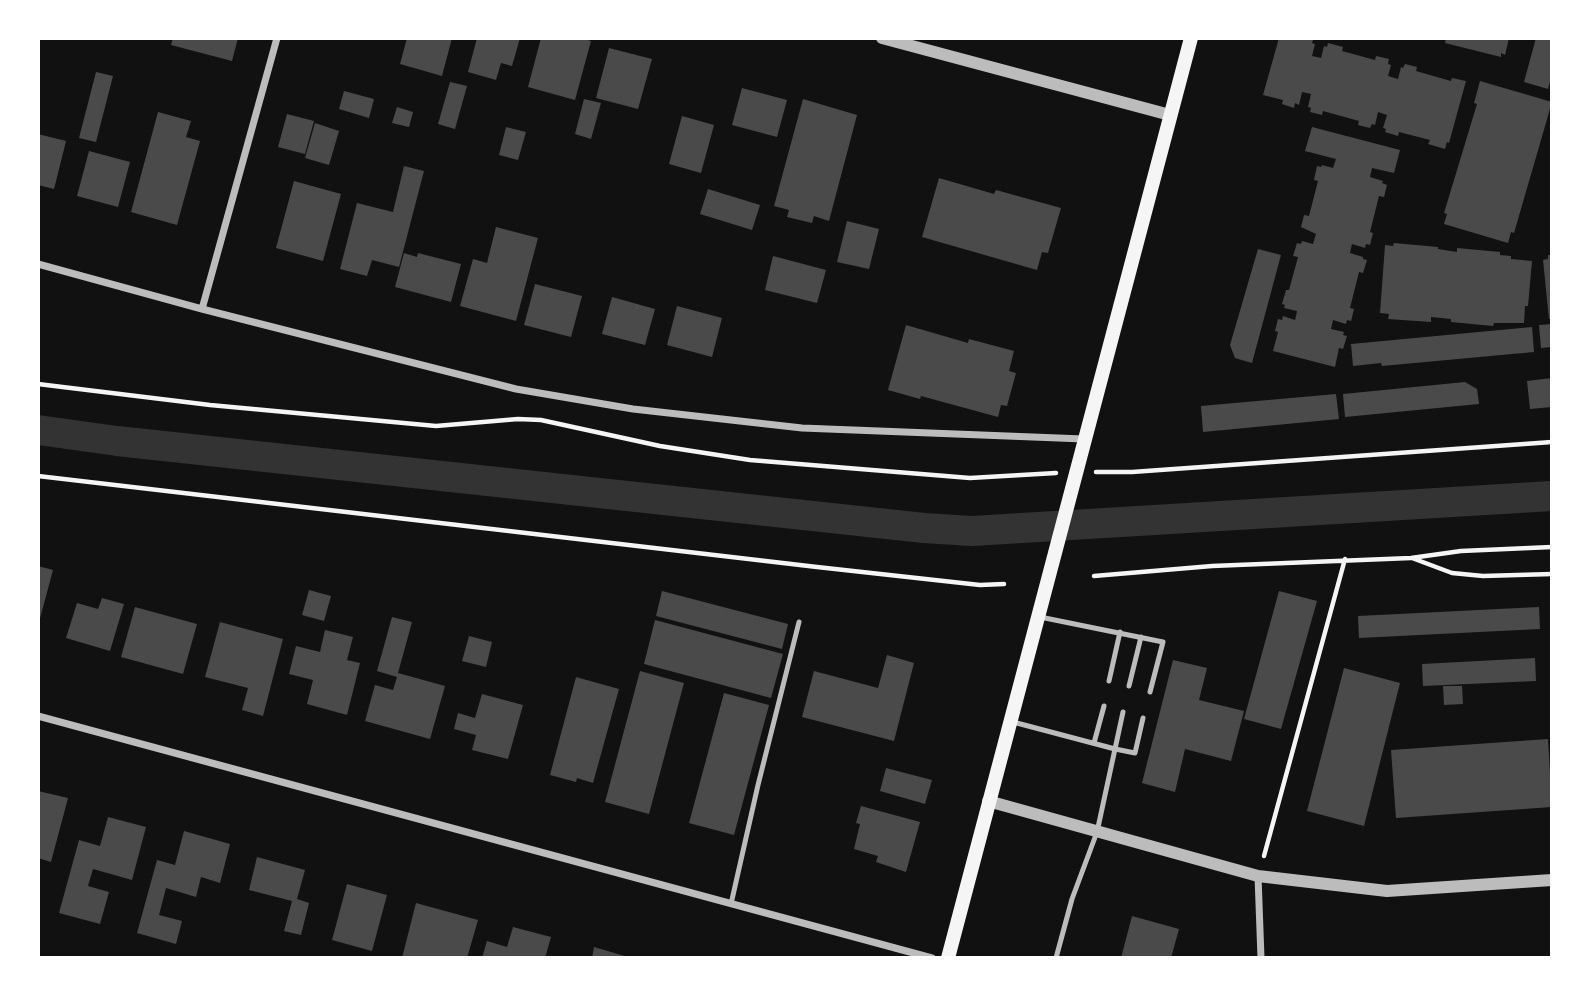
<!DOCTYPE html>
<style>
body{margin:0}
#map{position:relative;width:1590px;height:996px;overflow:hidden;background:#111;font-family:"Fira Sans",sans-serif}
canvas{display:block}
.frame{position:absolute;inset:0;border:40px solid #fff;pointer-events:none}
</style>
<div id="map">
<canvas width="1590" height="996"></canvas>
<div class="frame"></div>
</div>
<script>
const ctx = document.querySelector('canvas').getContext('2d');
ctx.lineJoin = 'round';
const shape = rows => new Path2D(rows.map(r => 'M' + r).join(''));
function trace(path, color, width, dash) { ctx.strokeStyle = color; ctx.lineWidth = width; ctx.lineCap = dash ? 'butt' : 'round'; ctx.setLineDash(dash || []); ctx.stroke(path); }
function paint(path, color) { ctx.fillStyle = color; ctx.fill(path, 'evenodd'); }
trace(shape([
 [38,430,117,441,924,528,972,531,1552,496]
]), '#333', 30);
paint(shape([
 [173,38,238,38,232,61,171,45],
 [407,38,452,38,442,76,400,64],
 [477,38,520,38,512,66,501,63,496,80,468,72],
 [541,38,581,38,591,41,575,100,528,87],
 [1279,38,1313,40,1312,43,1315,44,1312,56,1321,58,1324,46,1327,47,1328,43,1343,47,1342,51,1375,60,1376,56,1389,59,1388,64,1391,65,1388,76,1398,79,1401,67,1403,68,1405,64,1417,67,1416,71,1451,81,1452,78,1466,81,1449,143,1447,142,1445,149,1428,144,1430,140,1399,132,1398,136,1385,132,1386,129,1383,128,1387,115,1378,112,1375,125,1372,124,1370,128,1358,125,1359,121,1323,111,1322,115,1310,112,1311,108,1308,107,1311,94,1302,92,1299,105,1295,103,1294,108,1282,104,1283,100,1263,95],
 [1446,38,1509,38,1505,55,1501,53,1501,57,1445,43],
 [1536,38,1552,38,1552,74,1548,89,1524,82],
 [609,48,652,59,638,109,596,98],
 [96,72,113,76,96,142,79,138],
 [1480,81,1552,102,1514,233,1511,232,1508,243,1444,224,1447,214,1444,213,1477,104,1474,103],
 [450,82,467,86,455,129,438,124],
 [742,88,787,100,777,137,732,125],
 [344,91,374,99,369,118,339,109],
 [584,99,601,103,591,139,575,134],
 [803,99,857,115,829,221,814,216,812,223,787,217,789,210,774,206],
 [397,107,413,112,409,127,392,123],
 [158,112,191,121,186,137,200,141,177,225,131,212],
 [287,114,314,121,305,154,278,147],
 [682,116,714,125,701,173,669,164],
 [315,123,339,131,329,165,305,158],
 [506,127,526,132,518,160,499,155],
 [1312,127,1400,150,1394,173,1372,168,1370,177,1383,181,1382,183,1387,185,1384,197,1379,196,1370,232,1373,233,1370,245,1366,244,1365,248,1352,244,1350,253,1363,257,1363,259,1367,260,1363,273,1359,272,1350,308,1354,309,1351,321,1347,320,1346,324,1333,320,1331,329,1344,332,1343,335,1347,336,1343,349,1339,348,1335,367,1273,351,1278,332,1275,331,1278,319,1282,320,1283,316,1295,320,1297,311,1284,308,1285,305,1282,304,1286,290,1289,290,1298,257,1293,256,1297,243,1301,244,1302,241,1313,244,1316,234,1301,227,1304,215,1309,216,1318,181,1314,180,1317,166,1321,167,1322,165,1333,168,1336,159,1305,151],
 [38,134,66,141,54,189,38,185],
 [89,151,130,162,118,207,77,196],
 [404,166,424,171,399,267,372,260,367,276,340,269,357,203,393,212],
 [939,178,994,194,996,190,1061,208,1048,253,1042,252,1037,270,922,237],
 [294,181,341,194,323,261,276,248],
 [708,189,760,205,752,230,700,214],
 [847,221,879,229,869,269,837,262],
 [496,227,538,238,516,321,460,306,473,259,487,263],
 [1394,243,1438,247,1438,249,1457,252,1457,248,1500,252,1500,255,1511,256,1511,259,1532,261,1528,306,1525,306,1524,323,1494,323,1493,326,1451,322,1451,319,1431,317,1431,322,1388,319,1389,314,1380,313,1385,245,1393,246],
 [1258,249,1281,255,1252,363,1235,358,1230,345],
 [404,253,417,257,418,253,461,264,451,302,395,287],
 [1548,255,1552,255,1552,319,1549,319,1543,260,1548,259],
 [773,256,826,270,817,303,765,290],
 [535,284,582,296,571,337,524,325],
 [612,297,655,309,645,345,602,334],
 [677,306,722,318,712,357,667,345],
 [1552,324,1552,347,1541,348,1539,325],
 [906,325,968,343,969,339,1014,351,1009,371,1016,373,1007,406,1001,405,998,417,921,396,920,399,888,390],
 [1532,327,1534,352,1382,366,1381,363,1353,366,1351,344],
 [1552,378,1552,407,1530,409,1527,381],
 [1465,382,1477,389,1479,404,1345,417,1343,394],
 [1336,394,1339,419,1203,432,1201,406],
 [38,566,53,570,39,622,38,622],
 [309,590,331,596,324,621,302,615],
 [662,591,788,624,782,649,656,616],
 [1279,591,1317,601,1281,729,1244,719],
 [102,598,124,604,110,651,66,638,77,603,98,609],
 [135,607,197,624,183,674,121,657],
 [1539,607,1540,629,1359,638,1358,616],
 [392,617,412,622,398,673,445,686,430,739,365,721,375,685,393,690,397,677,377,671],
 [655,620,783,654,771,698,644,664],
 [220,622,283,639,263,716,242,710,248,688,205,677],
 [325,630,353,637,347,660,360,663,347,715,307,704,313,680,289,674,296,646,320,652],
 [469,636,492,642,486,667,462,661],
 [887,655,914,663,894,741,802,717,814,671,878,688],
 [1535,658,1536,681,1423,686,1422,664],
 [1173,660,1207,668,1199,700,1244,711,1231,761,1185,749,1175,792,1142,783],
 [1344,668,1400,683,1364,826,1307,811],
 [640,671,684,683,649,814,605,802],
 [576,677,619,689,593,783,577,778,576,782,550,775],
 [1443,686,1462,686,1463,704,1444,705],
 [724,693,769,705,734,835,689,823],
 [482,694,523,705,508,759,472,750,476,735,454,729,458,713,475,718],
 [1548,739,1552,807,1396,818,1391,750],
 [886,768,932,780,925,804,880,791],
 [38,791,68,798,51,862,38,858],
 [861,806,920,822,906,872,876,862,878,856,854,849,860,824,856,823],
 [108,817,146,827,132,880,93,869,88,886,109,892,100,924,59,913,79,840,100,846],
 [184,831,230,844,220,883,201,877,196,897,166,888,159,915,182,921,176,944,137,933,157,860,175,865],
 [257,857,305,870,297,899,309,903,301,935,284,931,292,901,249,890],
 [347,884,387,895,372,951,332,940],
 [416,903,478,920,467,958,402,958],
 [1132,916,1179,929,1171,958,1121,958],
 [513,927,551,937,545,958,482,958,487,941,507,947],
 [594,947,628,957,628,958,592,958]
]), '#4a4a4a');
trace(shape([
 [38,384,210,405,436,426,518,419,541,420,660,446,750,460,970,478,1056,473],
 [1096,472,1132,472,1552,442],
 [38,476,817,567,980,585,1004,584],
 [1412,558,1452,573,1483,576,1552,574],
 [1094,576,1212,566,1411,558,1461,551,1552,547],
 [1264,856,1345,559]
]), '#f5f5f5', 4.5);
trace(shape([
 [1040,617,1163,642,1150,692],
 [1109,681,1120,632],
 [1129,686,1141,637],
 [1123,712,1115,749,1135,753,1143,718],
 [1013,722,1115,749,1097,832,1072,899,1056,958],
 [1094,743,1104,706],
 [731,904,758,785,799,622]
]), '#bcbcbc', 5);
trace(shape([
 [38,264,202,309,516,389,633,409,802,428,1084,439],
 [202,309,277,38],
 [38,716,932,958],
 [1258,876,1261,958]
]), '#bcbcbc', 7);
trace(shape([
 [882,38,1170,115],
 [988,801,1258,876,1387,891,1552,880]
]), '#bcbcbc', 12);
trace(shape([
 [948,958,1191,38]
]), '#f5f5f5', 14);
</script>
